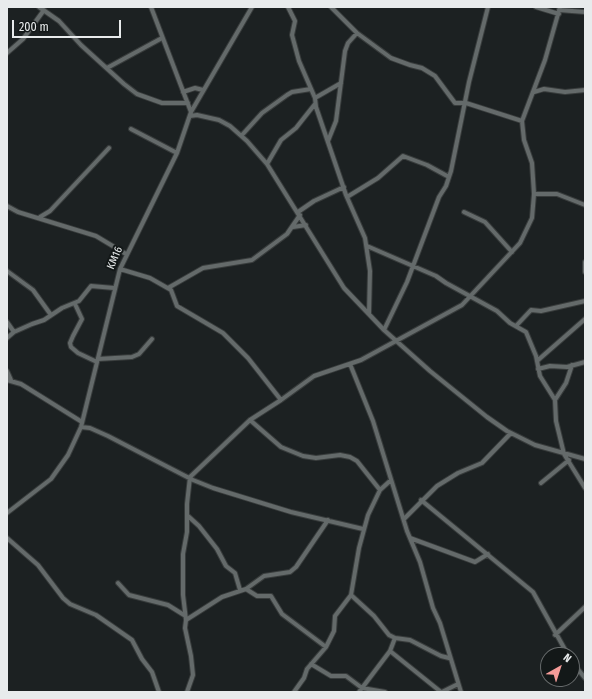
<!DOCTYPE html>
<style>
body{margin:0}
#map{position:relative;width:592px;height:699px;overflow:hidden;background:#1c2122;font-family:"Fira Sans Condensed",sans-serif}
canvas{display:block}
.frame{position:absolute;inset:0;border:8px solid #e8ebec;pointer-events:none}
.north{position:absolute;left:540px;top:647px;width:40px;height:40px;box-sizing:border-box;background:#131818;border:1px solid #686c6d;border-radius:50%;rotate:39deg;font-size:11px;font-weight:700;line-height:16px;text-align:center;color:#e8ebec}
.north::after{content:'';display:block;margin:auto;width:14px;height:18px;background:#f59b98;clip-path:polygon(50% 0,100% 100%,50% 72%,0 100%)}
.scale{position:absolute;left:12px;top:20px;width:109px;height:18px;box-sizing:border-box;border:2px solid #e8ebec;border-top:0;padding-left:5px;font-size:12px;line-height:14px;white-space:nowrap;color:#e8ebec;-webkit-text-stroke:3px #131818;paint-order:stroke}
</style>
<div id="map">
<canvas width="592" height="699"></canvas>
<div class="frame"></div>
<div class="north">N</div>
<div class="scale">200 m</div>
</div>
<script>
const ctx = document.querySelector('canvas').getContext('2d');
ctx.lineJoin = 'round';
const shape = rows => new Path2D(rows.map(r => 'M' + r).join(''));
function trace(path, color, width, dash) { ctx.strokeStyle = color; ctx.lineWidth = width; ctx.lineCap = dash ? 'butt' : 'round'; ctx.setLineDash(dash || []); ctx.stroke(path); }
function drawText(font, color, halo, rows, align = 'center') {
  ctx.font = font + ' "Fira Sans Condensed",sans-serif'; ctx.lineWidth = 4; ctx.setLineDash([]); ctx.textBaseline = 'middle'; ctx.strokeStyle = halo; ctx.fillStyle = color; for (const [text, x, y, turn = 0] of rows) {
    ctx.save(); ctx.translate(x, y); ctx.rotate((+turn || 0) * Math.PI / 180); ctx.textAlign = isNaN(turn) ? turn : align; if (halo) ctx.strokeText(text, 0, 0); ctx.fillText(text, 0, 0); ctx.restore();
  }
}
const minor = shape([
 [39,7,59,21,81,45,124,84,137,94,162,103,188,103],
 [151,7,191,112],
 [288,7,295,21,292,35,299,61,315,98,316,107,346,195,365,238,370,271,369,314],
 [331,7,357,33,391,58,410,65,422,68,435,76,455,103,466,103,522,121],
 [536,7,559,14],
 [559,10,585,12],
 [7,53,23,39,44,10],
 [107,68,162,38],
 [183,92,195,88,203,90],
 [534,92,544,89,565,92,585,90],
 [315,98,341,83],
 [190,116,197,115,219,120,230,126,247,141,267,164,344,288,384,330,430,371,487,417,507,431,535,445,585,459],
 [131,129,177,153],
 [242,135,262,113,287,95,292,92,311,89],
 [328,141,336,121,345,51,348,43,357,33],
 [267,164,281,140,296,128,315,104],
 [534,194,557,194,585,205],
 [347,197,378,178,403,156,427,165,449,177],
 [7,206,18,212,96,236,126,254],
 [298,212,314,201,344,187],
 [464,212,485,222,512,252],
 [40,217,50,211,109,148],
 [293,227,306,225],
 [367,246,436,276,446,283,497,311,510,323,526,332,536,356,540,376,555,400],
 [585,262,585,272],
 [120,269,150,278,171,290,177,306,223,333,248,358,281,400],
 [7,271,33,290,51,315],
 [168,288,203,268,252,260,287,234,300,215],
 [75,304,82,319,73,336,70,343,71,347,78,353,97,362],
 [7,322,14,332],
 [516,326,531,310,541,311,585,301],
 [384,330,407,282,439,197,446,186,451,171,469,82,488,7],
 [7,338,14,332,32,324,44,320,62,308,79,301,91,286,114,288],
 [98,359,132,357,139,354,152,339],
 [537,361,585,319],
 [350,364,373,421,407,531,420,562,433,608,440,623,461,692],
 [572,365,566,383,555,400,556,421,564,454,585,488],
 [538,369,550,366,567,367,585,362],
 [7,371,11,380],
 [7,380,21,384,82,422],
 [250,420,281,447,303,456,316,458,340,455,350,457,357,461,380,490],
 [81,427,90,428,108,436,193,480,213,488,291,512,363,529],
 [541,483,569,460],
 [421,500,533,592,568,655],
 [7,513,51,479,68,455,81,427,120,269,177,153,191,112,252,7],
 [188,516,199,526,217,549,226,566,235,573,240,590],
 [404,519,437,486,458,473,482,463,511,433],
 [7,538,38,565,63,598,70,604,96,615,132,640,142,659,152,672,159,692],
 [410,538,475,562,488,554],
 [118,583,129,595,168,605,184,615],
 [246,589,257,596,271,596,282,614,326,647],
 [351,595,374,616,389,635,395,638],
 [186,620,183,595,183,554,187,532,187,504,190,477,250,420,281,400,314,376,361,360,462,305,520,243,532,218,534,194,532,163,524,140,522,121,545,60,560,7],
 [555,635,585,607],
 [390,651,441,692],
 [572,662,585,678],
 [311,664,331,676,346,676,362,688,385,692],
 [187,692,193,675,191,656,185,628,186,620,222,597,246,589,264,576,290,572,296,567,328,520],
 [294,692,304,678,307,669,326,647,334,631,335,616,351,595,359,548,368,515,380,490,391,480],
 [359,692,390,651,395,638,410,640,441,656,449,658],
 [442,692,458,684]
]);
trace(minor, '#383c3c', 6);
trace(minor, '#646a6a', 4);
drawText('11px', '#e8ebec', '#131818', [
 ["KM16",115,258,-67]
]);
</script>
